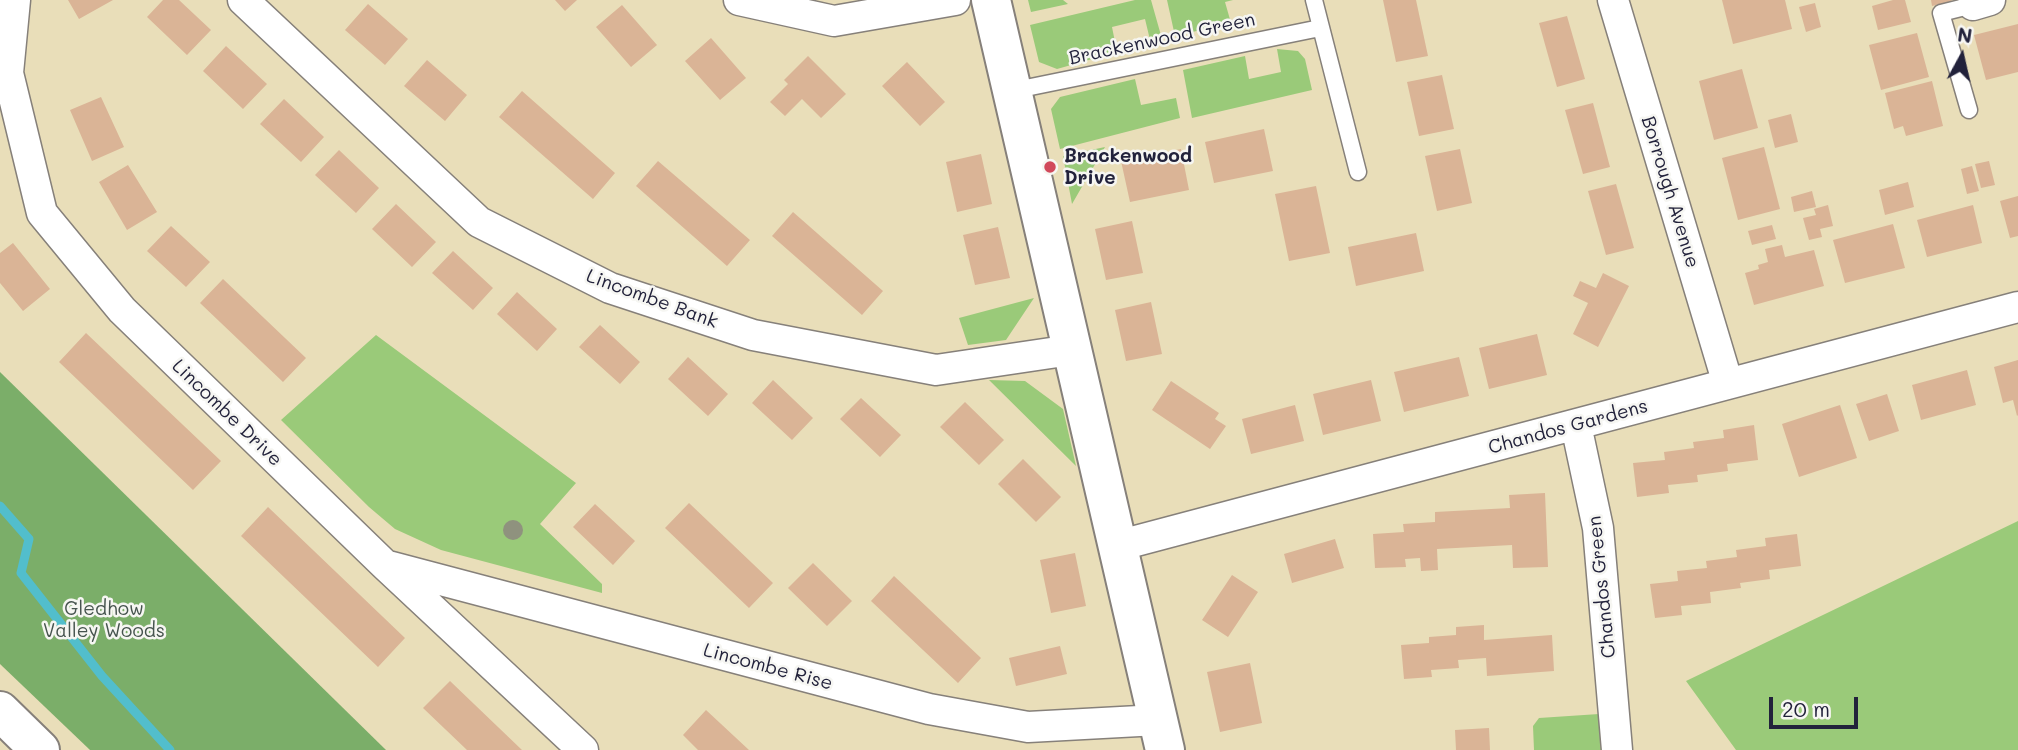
<!DOCTYPE html>
<style>
body{margin:0}
#map{position:relative;width:2018px;height:750px;overflow:hidden;background:#e9deb9;font-family:Mali,sans-serif}
canvas{display:block}
.north{position:absolute;left:1927px;top:21px;width:70px;height:70px;-webkit-text-stroke:5px #f6f6f2;paint-order:stroke;rotate:8deg;font-size:19px;font-weight:700;line-height:28px;text-align:center;color:#22223b}
.north::after{content:'';display:block;margin:auto;width:24px;height:32px;background:#22223b;clip-path:polygon(50% 0,100% 100%,50% 72%,0 100%)}
.scale{position:absolute;left:1769px;top:697px;width:89px;height:32px;box-sizing:border-box;border:4px solid #22223b;border-top:0;padding-left:9px;font-size:21px;line-height:24px;white-space:nowrap;color:#22223b;-webkit-text-stroke:5px #f6f6f2;paint-order:stroke}
</style>
<div id="map">
<canvas width="2018" height="750"></canvas>
<div class="north">N</div>
<div class="scale">20 m</div>
</div>
<script>
const ctx = document.querySelector('canvas').getContext('2d');
ctx.lineJoin = 'round';
function paint(path, color) { ctx.fillStyle = color; ctx.fill(path, 'evenodd'); }
const shape = rows => new Path2D(rows.map(r => 'M' + r).join(''));
function trace(path, color, width, dash) { ctx.strokeStyle = color; ctx.lineWidth = width; ctx.lineCap = dash ? 'butt' : 'round'; ctx.setLineDash(dash || []); ctx.stroke(path); }
function drawText(font, color, halo, rows, align = 'center') {
  ctx.font = font + ' Mali,sans-serif'; ctx.lineWidth = 5; ctx.setLineDash([]); ctx.textBaseline = 'middle'; ctx.strokeStyle = halo; ctx.fillStyle = color; for (const [text, x, y, turn = 0] of rows) {
    ctx.save(); ctx.translate(x, y); ctx.rotate((+turn || 0) * Math.PI / 180); ctx.textAlign = isNaN(turn) ? turn : align; if (halo) ctx.strokeText(text, 0, 0); ctx.fillText(text, 0, 0); ctx.restore();
  }
}
paint(shape([
 [1028,0,1063,0,1068,4,1031,12],
 [1135,0,1151,0,1162,39,1151,44,1145,19,1112,27,1117,52,1057,69,1039,62,1030,25],
 [1167,0,1233,0,1225,2,1231,23,1175,36],
 [1277,49,1298,51,1305,59,1312,90,1192,118,1183,70,1245,56,1249,79,1281,72],
 [1135,79,1141,105,1176,98,1180,118,1060,149,1051,109,1060,97],
 [1105,147,1072,204,1063,156],
 [1034,298,1006,340,968,345,959,318],
 [376,335,576,483,540,524,602,584,602,593,441,550,395,529,369,507,281,420],
 [989,380,1025,381,1063,409,1076,466],
 [2018,521,2018,750,1736,750,1686,681],
 [1599,714,1601,750,1534,750,1533,726,1539,718]
]), '#9aca79');
paint(shape([
 [0,372,386,750,90,750,0,664]
]), '#7bae69');
trace(shape([
 [0,506,29,539,21,573,102,676,170,750]
]), '#52becc', 9);
paint(shape([
 [68,0,113,0,79,19],
 [163,0,179,0,211,30,187,55,147,17],
 [555,0,577,0,565,11],
 [1383,0,1416,0,1428,56,1396,62],
 [1722,0,1785,0,1792,29,1733,44],
 [1893,0,1905,0,1911,22,1878,30,1872,6],
 [1931,0,1951,0,1952,1,1932,6],
 [1815,3,1821,27,1806,32,1799,7],
 [368,4,408,39,385,65,345,30],
 [622,5,657,45,631,67,596,27],
 [1567,16,1585,79,1557,87,1539,23],
 [2018,24,2018,72,1986,80,1974,35],
 [1917,33,1929,77,1881,90,1869,45],
 [711,38,746,78,720,100,685,61],
 [226,46,267,84,243,109,203,71],
 [808,56,846,94,821,118,802,99,785,116,770,102,788,84,784,80],
 [427,60,467,95,445,121,404,86],
 [907,62,945,102,920,126,882,86],
 [1742,69,1758,128,1714,140,1699,81],
 [1442,75,1454,129,1419,136,1407,82],
 [1932,81,1943,126,1906,136,1903,126,1894,129,1885,93],
 [522,91,615,173,593,199,499,117],
 [101,97,124,147,92,161,70,110],
 [284,99,324,137,301,162,260,124],
 [1593,103,1610,167,1583,174,1565,110],
 [1791,114,1798,142,1775,148,1768,120],
 [1264,129,1273,171,1214,183,1205,142],
 [1764,147,1780,209,1738,220,1722,158],
 [1181,149,1189,190,1130,202,1121,161],
 [1460,149,1472,203,1437,211,1425,156],
 [339,150,379,188,356,213,315,175],
 [981,154,992,204,957,212,946,162],
 [658,161,750,240,727,266,636,186],
 [1989,161,1995,185,1981,188,1975,164],
 [128,165,157,212,127,230,99,182],
 [1972,166,1979,191,1967,194,1961,169],
 [1908,182,1914,207,1885,215,1879,190],
 [1616,184,1634,248,1606,255,1588,191],
 [1316,186,1330,253,1289,261,1275,194],
 [1812,191,1816,207,1794,212,1791,197],
 [2018,196,2018,236,2010,238,2000,201],
 [396,204,436,242,412,267,372,229],
 [1828,205,1833,226,1820,229,1822,237,1809,240,1803,218,1816,215,1814,209],
 [1973,205,1982,243,1927,257,1917,220],
 [793,212,883,291,862,315,772,236],
 [1132,221,1143,273,1106,280,1095,229],
 [1893,224,1905,268,1845,283,1833,240],
 [1772,225,1776,239,1752,245,1748,231],
 [171,226,210,262,186,287,147,251],
 [998,227,1010,278,975,285,963,235],
 [1416,233,1424,271,1356,286,1348,247],
 [13,243,50,289,23,311,0,283,0,253],
 [1782,245,1785,257,1814,250,1824,286,1754,305,1745,273,1759,269,1758,265,1768,262,1765,249],
 [453,251,493,288,473,310,432,273],
 [1603,273,1629,286,1598,347,1573,334,1588,303,1573,296,1580,281,1596,288],
 [223,279,306,358,283,382,200,303],
 [517,292,557,329,537,351,497,314],
 [1151,302,1162,354,1126,361,1115,310],
 [600,325,640,362,620,384,579,347],
 [86,333,221,461,193,490,59,362],
 [1537,334,1547,375,1489,389,1479,348],
 [688,357,728,394,708,416,668,379],
 [1459,357,1469,396,1404,412,1394,372],
 [2018,360,2018,415,2017,416,2013,400,2003,403,1994,367],
 [1967,370,1976,405,1921,420,1912,385],
 [773,380,813,418,792,440,752,403],
 [1371,380,1381,421,1323,435,1313,394],
 [1171,381,1219,413,1215,419,1226,426,1210,449,1152,410],
 [1887,394,1899,431,1869,441,1856,404],
 [861,398,901,435,880,457,840,419],
 [965,402,1004,440,979,465,940,427],
 [1295,405,1304,441,1251,454,1242,419],
 [1840,405,1857,458,1799,477,1782,424],
 [1754,425,1758,460,1727,464,1728,471,1697,475,1698,482,1668,485,1669,493,1637,497,1633,463,1665,460,1664,452,1694,448,1693,442,1724,438,1723,430],
 [1023,459,1061,497,1036,522,998,484],
 [1545,493,1548,567,1513,568,1512,545,1437,549,1438,570,1421,571,1420,558,1405,559,1406,567,1375,568,1373,534,1404,532,1403,524,1435,522,1435,512,1510,508,1509,495],
 [689,503,773,583,749,608,665,528],
 [595,504,635,541,613,565,573,527],
 [268,507,405,638,378,667,241,536],
 [1797,534,1801,566,1769,570,1770,579,1740,583,1741,588,1710,592,1711,603,1681,606,1682,615,1655,618,1650,584,1678,581,1677,571,1707,568,1706,561,1737,557,1736,550,1766,546,1765,538],
 [1335,539,1344,568,1292,583,1284,554],
 [1075,553,1086,606,1051,613,1040,560],
 [813,563,852,601,827,626,788,588],
 [1232,575,1258,592,1228,637,1202,620],
 [894,576,981,658,958,683,871,601],
 [1484,625,1484,640,1552,635,1554,671,1487,676,1486,658,1458,660,1459,668,1431,670,1432,677,1404,679,1401,645,1429,643,1429,637,1456,635,1456,627],
 [1060,646,1067,674,1016,686,1009,658],
 [1250,663,1262,723,1220,732,1207,672],
 [450,681,522,750,467,750,423,708],
 [706,710,749,750,698,750,683,735],
 [1489,728,1490,750,1456,750,1455,730]
]), '#dab496');
const service = shape([
 [1314,0,1358,172],
 [1011,91,1320,28],
 [1969,110,1941,13,1973,5]
]);
const minor = shape([
 [15,0,8,73,42,213,122,310,385,565,583,750],
 [243,0,479,222,610,288,753,335,936,370,1071,350],
 [739,0,834,21,955,0],
 [1613,0,1728,384],
 [1973,5,1990,0],
 [1576,425,1598,528,1617,750],
 [1117,546,2018,307],
 [388,566,929,709,1028,727,1158,720]
]);
const tertiary = shape([
 [991,0,1165,750],
 [0,711,40,750]
]);
trace(service, '#86807a', 19);
trace(minor, '#86807a', 33);
trace(tertiary, '#86807a', 42);
trace(service, '#fff', 16);
trace(minor, '#fff', 30);
trace(tertiary, '#fff', 38);
ctx.fillStyle = '#8f927e';
for (const [x, y] of [
 [513,530]
]) { ctx.beginPath(); ctx.arc(x, y, 10, 0, 2 * Math.PI); ctx.fill(); }
for (const [x, y, r, color] of [
 [1050,167,7,"#d1495b"]
]) { const dot = new Path2D(); dot.arc(x, y, r, 0, 2 * Math.PI); ctx.fillStyle = color; ctx.fill(dot); trace(dot, '#f6f6f2', 2.5); }
drawText('19px', '#22223b', '#f6f6f2', [
 ["Brackenwood Green",1162,39,-12],
 ["Borrough Avenue",1670,192,73],
 ["Lincombe Bank",652,299,20],
 ["Lincombe Drive",227,413,44],
 ["Chandos Gardens",1568,427,-15],
 ["Chandos Green",1602,587,-96],
 ["Lincombe Rise",768,667,15]
]);
drawText('bold 19px', '#22223b', '#f6f6f2', [
 ["Brackenwood",1064,156],
 ["Drive",1064,178]
], 'left');
drawText('19px', '#46544e', '#f6f6f2', [
 ["Gledhow",104,609],
 ["Valley Woods",104,631]
]);
</script>
